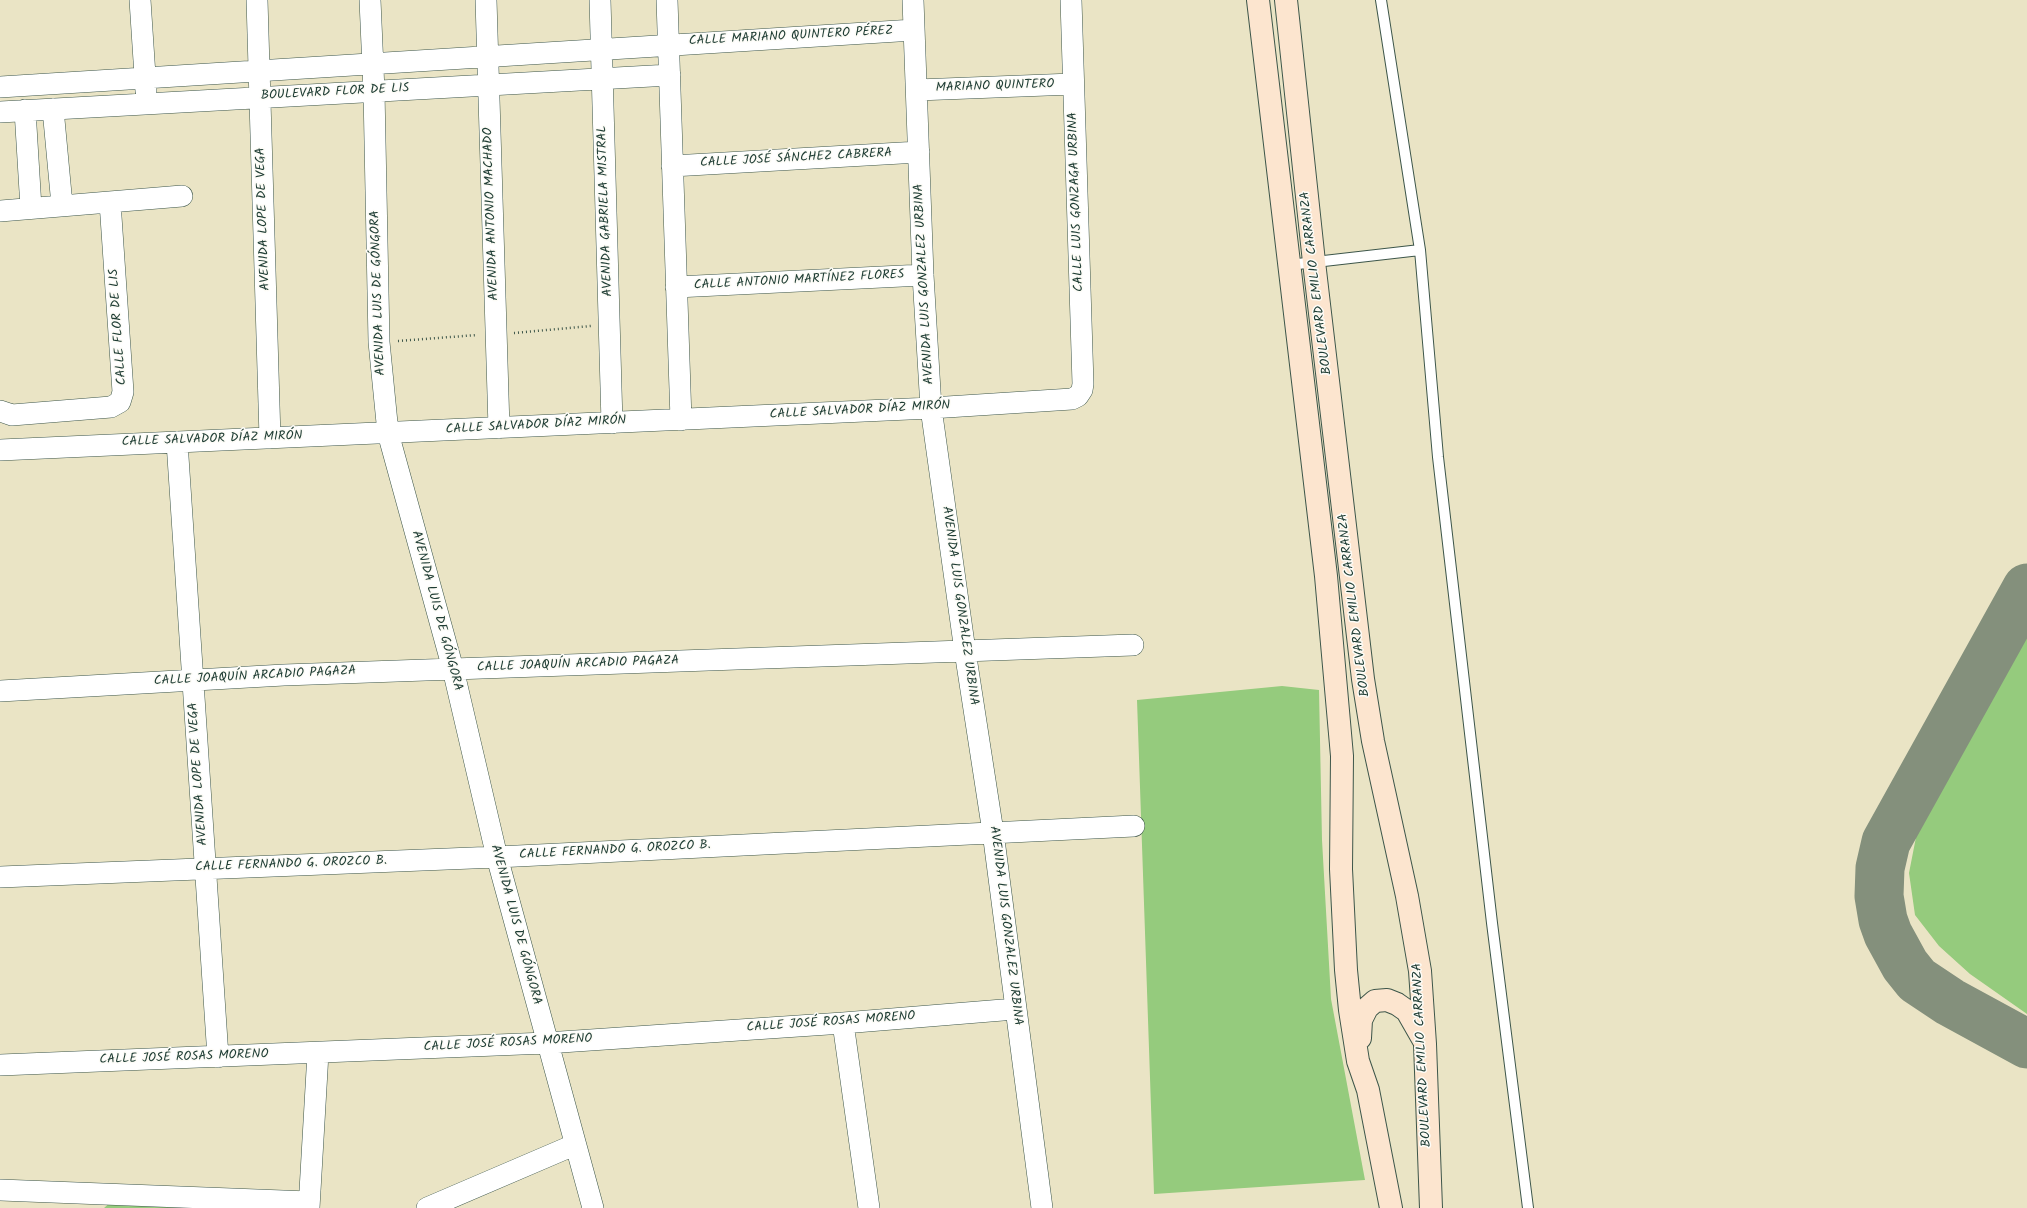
<!DOCTYPE html>
<meta charset="utf-8">
<style>
body{margin:0}
canvas{display:block;background:#eae4c5}
</style>
<canvas width="2027" height="1208"></canvas>
<script>
const ctx = document.querySelector('canvas').getContext('2d');
ctx.lineJoin = 'round';
function paint(path, color) { ctx.fillStyle = color; ctx.fill(path, 'evenodd'); }
const shape = rows => new Path2D(rows.map(r => 'M' + r).join(''));
function trace(path, color, width, dash) { ctx.strokeStyle = color; ctx.lineWidth = width; ctx.lineCap = dash ? 'butt' : 'round'; ctx.setLineDash(dash || []); ctx.stroke(path); }
function drawText(font, color, halo, rows, align = 'center') {
  ctx.font = font + ' Kalam,sans-serif'; ctx.lineWidth = 3; ctx.setLineDash([]); ctx.textBaseline = 'middle'; ctx.strokeStyle = halo; ctx.fillStyle = color; for (const [text, x, y, turn = 0] of rows) {
    ctx.save(); ctx.translate(x, y); ctx.rotate((+turn || 0) * Math.PI / 180); ctx.textAlign = isNaN(turn) ? turn : align; if (halo) ctx.strokeText(text, 0, 0); ctx.fillText(text, 0, 0); ctx.restore();
  }
}
paint(shape([
 [2027,620,2027,1014,1970,974,1939,946,1915,915,1909,873,1917,832,1932,795,1967,724],
 [1282,686,1319,690,1322,840,1331,999,1365,1180,1154,1194,1137,700],
 [112,1201,213,1208,104,1208]
]), '#95cb7d');
trace(shape([
 [2027,588,1886,842,1880,868,1879,896,1883,920,1888,934,1905,965,1917,980,1950,1002,2027,1044]
]), '#84907c', 49);
const lane = shape([
 [1381,0,1420,250,1438,457,1492,923,1528,1208],
 [1289,265,1420,250]
]);
const street = shape([
 [140,0,146,91],
 [257,0,270,438],
 [370,0,374,91,379,342,388,433,453,669,497,857,593,1208],
 [486,0,499,428],
 [600,0,612,423],
 [667,0,681,420],
 [913,0,923,275,931,408,965,651,993,832,1042,1208],
 [0,87,914,30],
 [917,90,1073,84],
 [53,109,62,205],
 [25,110,31,208],
 [0,112,670,75],
 [672,166,919,152],
 [0,211,182,196],
 [676,287,923,275],
 [0,411,12,415,111,407,120,402,123,392,110,202],
 [177,442,218,1057],
 [0,450,931,408,1072,399,1078,396,1082,390,1083,384,1071,0],
 [0,691,284,675,1133,645],
 [0,877,497,857,1134,826],
 [843,1023,869,1208],
 [0,1065,546,1043,843,1023,1015,1009],
 [0,1190,309,1202],
 [309,1208,318,1053],
 [427,1208,574,1145]
]);
const secondary = shape([
 [1258,0,1326,576,1342,756,1341,869,1346,970,1350,1010,1358,1061,1368,1090,1391,1208],
 [1286,0,1314,262,1363,679,1373,741,1407,896,1420,971,1425,1044,1431,1208],
 [1360,1038,1361,1020,1367,1008,1375,1001,1387,1000,1397,1004,1407,1011,1423,1039]
]);
trace(lane, '#3d564a', 12);
trace(street, '#3d564a', 22);
trace(secondary, '#3d564a', 24);
trace(shape([
 [514,333,591,326],
 [398,341,477,335]
]), '#3d564a', 2.5, [1, 3]);
trace(lane, '#fff', 10);
trace(street, '#fff', 21);
trace(secondary, '#fce5cf', 22);
drawText('13px', '#1f3d34', '#fdfcf7', [
 ["CALLE MARIANO QUINTERO PÉREZ",791,37,-3],
 ["MARIANO QUINTERO",995,87,-2],
 ["BOULEVARD FLOR DE LIS",335,93,-3],
 ["CALLE JOSÉ SÁNCHEZ CABRERA",796,159,-3],
 ["CALLE LUIS GONZAGA URBINA",1077,202,-92],
 ["AVENIDA GABRIELA MISTRAL",606,211,-92],
 ["AVENIDA ANTONIO MACHADO",492,214,-92],
 ["AVENIDA LOPE DE VEGA",264,219,-92],
 ["CALLE ANTONIO MARTÍNEZ FLORES",799,281,-3],
 ["BOULEVARD EMILIO CARRANZA",1317,283,-97],
 ["AVENIDA LUIS GONZALEZ URBINA",925,284,-93],
 ["AVENIDA LUIS DE GÓNGORA",379,293,-92],
 ["CALLE FLOR DE LIS",119,327,-94],
 ["CALLE SALVADOR DÍAZ MIRÓN",860,411,-3],
 ["CALLE SALVADOR DÍAZ MIRÓN",536,426,-3],
 ["CALLE SALVADOR DÍAZ MIRÓN",212,440,-2],
 ["BOULEVARD EMILIO CARRANZA",1355,605,-97],
 ["AVENIDA LUIS GONZALEZ URBINA",959,606,82],
 ["AVENIDA LUIS DE GÓNGORA",436,611,75],
 ["CALLE JOAQUÍN ARCADIO PAGAZA",578,665,-2],
 ["CALLE JOAQUÍN ARCADIO PAGAZA",255,677,-3],
 ["AVENIDA LOPE DE VEGA",199,774,-94],
 ["CALLE FERNANDO G. OROZCO B.",615,851,-3],
 ["CALLE FERNANDO G. OROZCO B.",291,865,-2],
 ["AVENIDA LUIS DE GÓNGORA",515,925,75],
 ["AVENIDA LUIS GONZALEZ URBINA",1005,926,83],
 ["CALLE JOSÉ ROSAS MORENO",831,1023,-4],
 ["CALLE JOSÉ ROSAS MORENO",508,1044,-3],
 ["BOULEVARD EMILIO CARRANZA",1423,1055,-93],
 ["CALLE JOSÉ ROSAS MORENO",184,1058,-2]
]);
</script>
